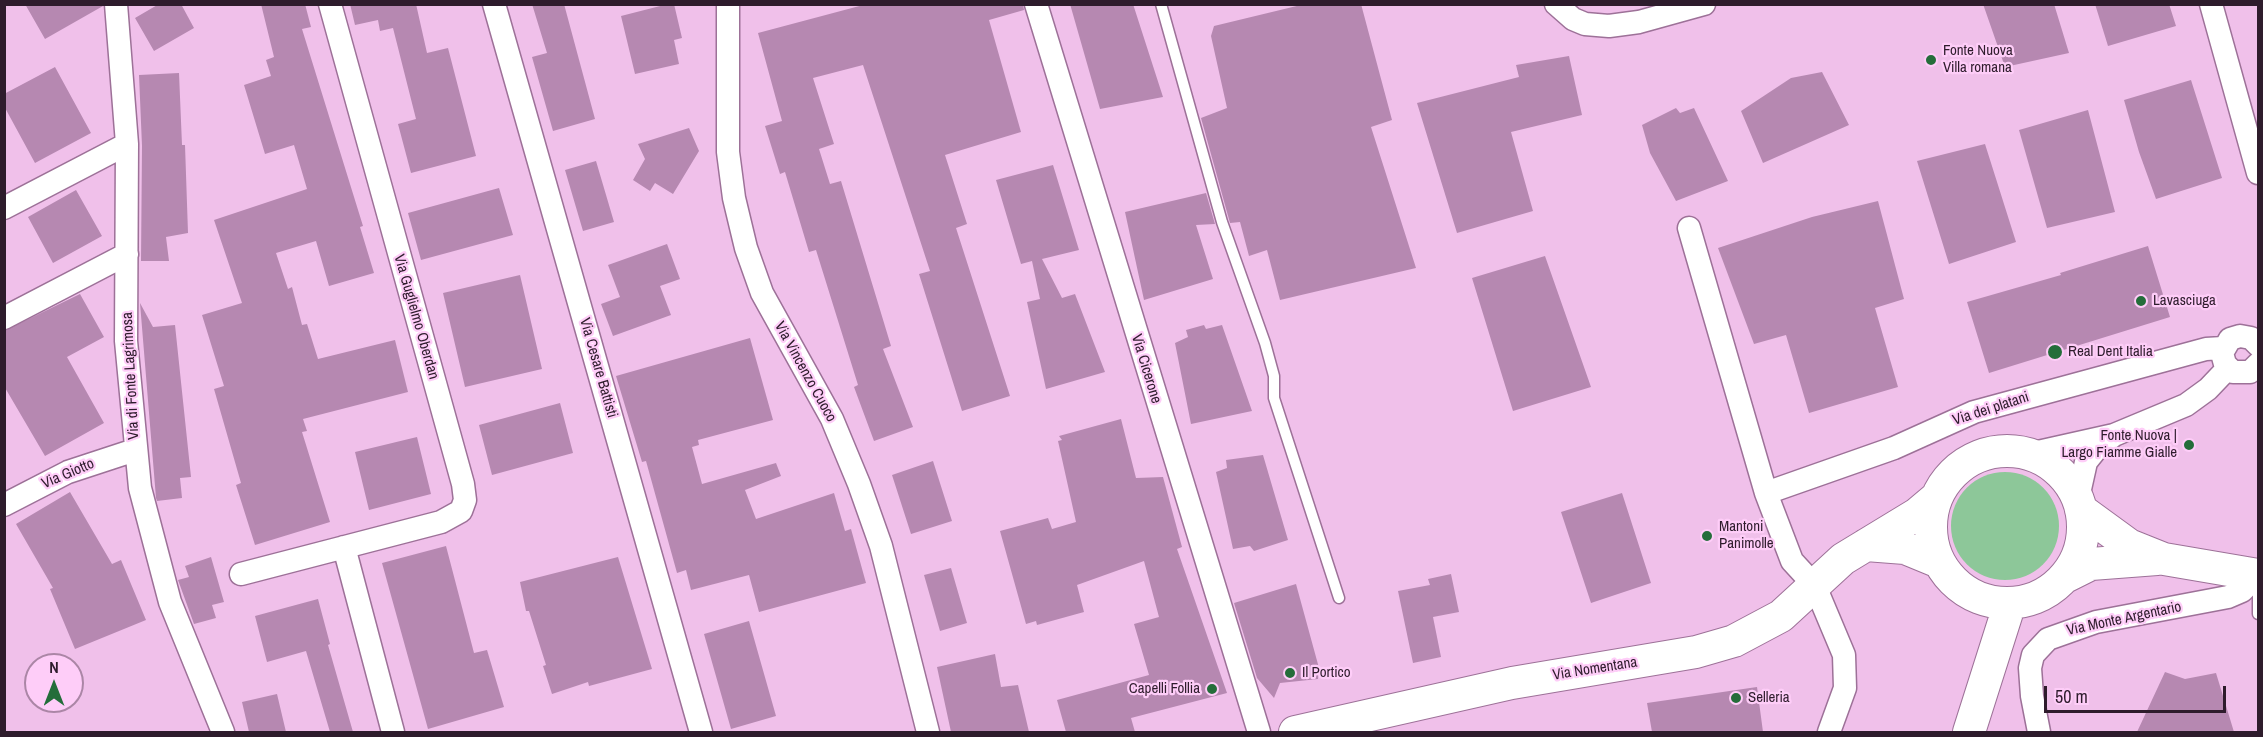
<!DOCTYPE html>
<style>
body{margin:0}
#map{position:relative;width:2263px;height:737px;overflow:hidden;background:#f0c0ea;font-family:"Archivo Narrow",sans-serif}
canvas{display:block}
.frame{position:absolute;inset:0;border:6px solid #2e1c2c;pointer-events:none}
.north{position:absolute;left:24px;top:653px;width:60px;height:60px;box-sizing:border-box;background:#fecdf8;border:2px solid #ab86a6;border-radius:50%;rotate:0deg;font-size:16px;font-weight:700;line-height:24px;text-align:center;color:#2e1c2c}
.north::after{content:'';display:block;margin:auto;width:21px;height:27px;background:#246d3a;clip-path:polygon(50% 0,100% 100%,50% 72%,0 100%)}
.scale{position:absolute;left:2044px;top:686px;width:182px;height:27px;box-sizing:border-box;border:3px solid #2e1c2c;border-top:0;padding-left:8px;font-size:18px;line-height:21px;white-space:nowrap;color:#2e1c2c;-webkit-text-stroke:4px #fecdf8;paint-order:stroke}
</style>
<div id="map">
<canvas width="2263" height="737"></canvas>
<div class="frame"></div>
<div class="north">N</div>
<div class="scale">50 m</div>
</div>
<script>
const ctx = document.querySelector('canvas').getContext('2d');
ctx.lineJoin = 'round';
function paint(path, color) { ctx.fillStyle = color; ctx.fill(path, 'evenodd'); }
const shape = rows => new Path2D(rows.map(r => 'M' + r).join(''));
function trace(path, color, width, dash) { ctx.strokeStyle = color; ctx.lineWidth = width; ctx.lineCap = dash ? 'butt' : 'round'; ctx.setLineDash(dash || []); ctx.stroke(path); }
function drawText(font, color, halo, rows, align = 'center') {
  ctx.font = font + ' "Archivo Narrow",sans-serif'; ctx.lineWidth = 4.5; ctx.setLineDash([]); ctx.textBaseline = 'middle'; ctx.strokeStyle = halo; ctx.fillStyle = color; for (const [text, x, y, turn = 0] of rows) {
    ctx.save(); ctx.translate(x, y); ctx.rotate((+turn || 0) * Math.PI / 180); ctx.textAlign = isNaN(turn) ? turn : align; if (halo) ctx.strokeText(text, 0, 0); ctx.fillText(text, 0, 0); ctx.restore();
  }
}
paint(shape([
 '1951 526a54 54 0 1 1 108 0a54 54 0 1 1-108 0Z'
]), '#8dc799');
paint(shape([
 [25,4,103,4,103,6,45,39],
 [159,4,181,4,194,28,154,51,135,18],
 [261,4,305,4,311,27,302,29,363,226,360,227,374,273,329,286,316,241,276,253,288,289,292,287,302,325,307,324,318,359,395,340,408,392,303,419,307,431,302,432,330,522,255,545,236,485,241,483,214,389,224,386,202,315,242,303,214,220,307,189,294,145,265,154,244,85,271,76,266,60,274,57],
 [350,4,416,4,427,53,448,48,476,156,411,173,398,124,416,119,393,28,380,31,378,20,355,25],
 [532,4,564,4,595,119,553,131,532,57,547,53],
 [668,4,674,4,682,38,674,40,679,64,635,74,621,16],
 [867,4,1023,4,1024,10,989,20,1021,132,945,155,967,224,956,228,1010,396,962,411,919,274,930,271,863,65,813,78,834,144,819,149,830,184,841,181,891,346,883,349,913,427,874,441,854,387,858,385,816,250,809,252,785,172,780,174,765,126,782,121,758,33],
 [1070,4,1133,4,1163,97,1100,109],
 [1305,4,1361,4,1392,120,1371,127,1416,268,1280,300,1267,250,1249,256,1240,222,1230,223,1201,118,1227,108,1211,36,1214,26],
 [1983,4,2054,4,2069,53,2005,67],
 [2095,4,2169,4,2176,26,2108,46],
 [1569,56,1582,115,1511,132,1533,211,1457,233,1417,103,1519,77,1516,65],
 [55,67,91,133,35,163,4,106,4,94],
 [1822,72,1849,125,1763,163,1741,111,1791,78],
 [179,73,182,145,185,145,188,233,166,237,169,261,141,261,142,146,139,75],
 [2191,80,2222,178,2156,199,2139,152,2124,100],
 [1676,108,1680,113,1694,108,1728,181,1676,201,1650,153,1642,125],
 [2088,110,2115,212,2047,228,2019,130],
 [689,128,699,151,673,194,655,183,650,191,633,180,645,159,638,144],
 [1985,144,2016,242,1949,264,1917,161],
 [596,161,614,222,583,231,565,170],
 [1053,165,1079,250,1042,259,1062,298,1075,294,1105,372,1046,389,1027,302,1040,299,1032,261,1021,264,996,180],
 [499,188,513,235,421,260,408,213],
 [76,190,102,236,53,263,28,217],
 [1206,193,1215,224,1196,225,1213,279,1144,300,1125,212],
 [1878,201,1904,299,1875,308,1898,387,1809,413,1786,335,1754,344,1718,248,1812,217],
 [667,244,680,279,660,286,671,315,613,336,601,304,620,297,608,265],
 [2148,246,2170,317,1989,373,1967,302,2061,275,2060,273],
 [1545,256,1591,387,1513,411,1472,278],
 [520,275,542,369,465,387,443,293],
 [80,294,104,337,67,357,104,423,45,456,4,386,4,331],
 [140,303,153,327,175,325,191,477,180,478,182,498,157,501,156,498],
 [1204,325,1206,329,1222,325,1252,411,1191,424,1175,343,1188,337,1186,330],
 [750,338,773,420,698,440,699,445,692,447,702,484,776,463,781,476,745,490,756,519,834,493,845,531,851,529,866,583,759,612,749,575,691,590,686,570,677,573,646,461,642,462,616,376],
 [560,403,573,453,492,475,479,425],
 [1121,419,1136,478,1163,477,1182,547,1177,549,1227,693,1131,718,1135,732,1066,732,1057,700,1149,675,1134,624,1159,617,1144,561,1077,585,1084,612,1037,625,1036,621,1026,624,1000,531,1048,518,1052,529,1076,522,1058,441,1062,440,1059,436],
 [417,437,431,494,369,510,355,452],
 [1263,455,1288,540,1254,551,1250,546,1233,549,1216,472,1227,468,1226,460],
 [933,461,952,521,911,534,892,475],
 [70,492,112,564,121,560,146,620,75,649,50,589,53,588,16,524],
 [1622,493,1651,583,1591,603,1561,512],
 [446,546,474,653,487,650,504,707,428,729,382,563],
 [211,557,224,602,212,605,216,618,194,624,178,580,189,577,185,566],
 [618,557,652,669,589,686,588,682,552,694,543,666,546,665,529,611,526,611,520,582],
 [951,568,967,623,940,631,924,575],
 [1451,574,1459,612,1433,617,1441,657,1413,663,1398,591,1430,585,1428,579],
 [1296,584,1319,668,1318,679,1280,683,1274,698,1257,678,1234,603],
 [318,599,330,644,328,645,353,732,330,732,306,651,267,662,255,616],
 [749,621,776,716,731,729,704,634],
 [995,654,1001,687,1018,685,1029,732,951,732,937,667],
 [2165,672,2185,679,2216,673,2234,732,2137,732],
 [1757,687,1763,732,1652,732,1647,703],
 [277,694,286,732,249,732,242,702]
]), '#b688b1');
const lane = shape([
 [1161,4,1222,222,1265,343,1274,376,1274,398,1339,598],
 [2258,579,2258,614]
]);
const street = shape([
 [116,4,127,144,126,341,140,488,170,602,223,732],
 [494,4,701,732],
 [728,4,728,152,734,198,746,248,762,293,832,419,859,484,881,546,928,732],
 [1036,4,1259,732],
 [1556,4,1573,19,1585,24,1609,26,1639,22,1704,4],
 [2211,4,2258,173],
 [4,208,127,144],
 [1689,228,1766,493,1792,561,1815,586,1844,655,1845,688,1829,732],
 [4,318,127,254],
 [2258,345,2251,338,2240,336,2230,339,2222,353,2225,364,2233,372,2250,372,2258,364],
 [2029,454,2114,435,2186,405,2208,389,2228,368],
 [1766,493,1894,448,1974,412,2206,349,2223,348],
 [2078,498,2086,462,2098,447,2113,436],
 [4,505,68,472,135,450],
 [344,547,393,732],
 [241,574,441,522,461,511,465,500,463,484,330,4],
 [2039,732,2032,696,2030,668,2033,655,2048,639,2096,622,2228,597,2242,591,2258,575]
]);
const secondary = shape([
 '1931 527a76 76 0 1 1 152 0a76 76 0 1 1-152 0Z',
 [2081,510,2129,545,2164,559,2258,575],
 [1866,545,1905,548,1939,562],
 [2065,577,2091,564,2157,559],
 [1295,732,1512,683,1696,652,1734,641,1781,616,1843,559,1917,514,1936,498],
 [1969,732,2010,603]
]);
trace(lane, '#9d7198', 13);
trace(street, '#9d7198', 25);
trace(secondary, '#9d7198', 34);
trace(lane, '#fff', 10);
trace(street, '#fff', 22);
trace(secondary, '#fff', 32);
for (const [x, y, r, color] of [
 [1931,60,6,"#246d3a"],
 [2141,301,6,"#246d3a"],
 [2055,352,8,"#246d3a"],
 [2189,445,6,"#246d3a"],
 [1707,536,6,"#246d3a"],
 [1290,673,6,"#246d3a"],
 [1212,689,6,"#246d3a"],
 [1736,698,6,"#246d3a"]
]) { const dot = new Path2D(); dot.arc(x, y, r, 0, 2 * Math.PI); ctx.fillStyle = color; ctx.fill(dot); trace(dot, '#fecdf8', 2); }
drawText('15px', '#2e1c2c', '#fecdf8', [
 ["Fonte Nuova",1943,51],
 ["Villa romana",1943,68],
 ["Lavasciuga",2153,301],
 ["Real Dent Italia",2068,352],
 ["Fonte Nuova |",2177,436,"right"],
 ["Largo Fiamme Gialle",2177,453,"right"],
 ["Mantoni",1719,527],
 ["Panimolle",1719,544],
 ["Il Portico",1302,673],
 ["Capelli Follia",1200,689,"right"],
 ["Selleria",1748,698]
], 'left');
drawText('15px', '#2e1c2c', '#fecdf8', [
 ["Via Guglielmo Oberdan",416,317,74],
 ["Via Cesare Battisti",598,368,74],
 ["Via Cicerone",1146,369,73],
 ["Via Vincenzo Cuoco",805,372,61],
 ["Via di Fonte Lagrimosa",131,376,-93],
 ["Via dei platani",1991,409,-18],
 ["Via Giotto",68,474,-23],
 ["Via Monte Argentario",2124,619,-12],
 ["Via Nomentana",1595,669,-9]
]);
</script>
